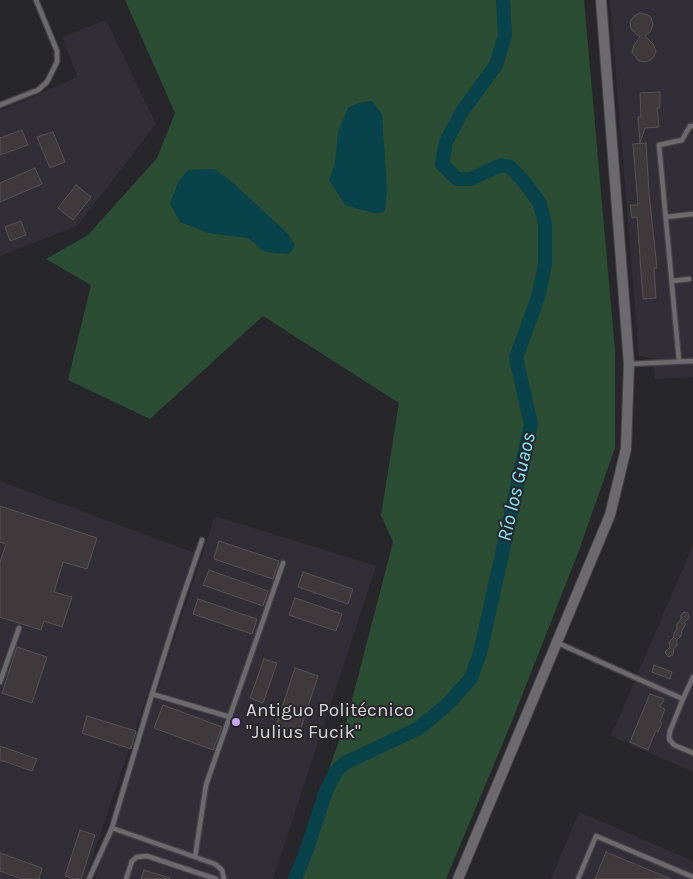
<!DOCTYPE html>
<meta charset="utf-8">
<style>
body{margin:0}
canvas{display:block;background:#27262b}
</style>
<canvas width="693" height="879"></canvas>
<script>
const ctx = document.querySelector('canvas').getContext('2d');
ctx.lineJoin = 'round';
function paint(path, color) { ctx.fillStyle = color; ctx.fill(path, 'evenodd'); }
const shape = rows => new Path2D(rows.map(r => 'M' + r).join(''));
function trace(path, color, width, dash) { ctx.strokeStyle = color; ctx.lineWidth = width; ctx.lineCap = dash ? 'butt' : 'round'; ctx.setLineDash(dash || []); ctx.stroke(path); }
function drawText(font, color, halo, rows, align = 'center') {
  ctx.font = font + ' Karla,sans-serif'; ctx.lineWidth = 4; ctx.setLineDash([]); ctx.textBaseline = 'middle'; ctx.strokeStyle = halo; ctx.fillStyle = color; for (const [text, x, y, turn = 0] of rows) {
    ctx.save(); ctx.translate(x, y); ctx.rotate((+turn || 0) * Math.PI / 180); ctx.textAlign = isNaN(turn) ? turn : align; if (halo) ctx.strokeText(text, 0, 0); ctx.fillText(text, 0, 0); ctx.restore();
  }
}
paint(shape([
 [610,0,693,0,693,377,655,379,653,358,639,356],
 [106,20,156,124,77,226,0,256,0,111,78,77,62,37],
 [0,481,195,553,85,879,0,879],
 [215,516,376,566,273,879,95,879],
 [693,545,693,772,611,736],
 [579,812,693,861,693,879,551,879]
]), '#312e38');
paint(shape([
 [125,0,584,0,615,351,615,448,578,553,512,721,446,879,289,879,347,719,393,542,381,515,399,403,263,316,150,419,68,380,91,285,46,259,88,235,157,158,175,113]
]), '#2a4d33');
paint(shape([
 [372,101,382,114,387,190,385,211,377,214,345,205,329,180,335,163,338,133,348,108,358,103],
 [214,169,231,181,288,234,295,246,289,254,265,252,248,238,208,233,180,222,170,203,179,181,188,170]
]), '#08424a');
trace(shape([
 [295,879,307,849,326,791,336,771,345,763,419,728,448,704,471,678,480,653,531,424,516,358,538,297,545,265,545,223,539,202,522,179,510,167,501,165,471,179,457,179,442,164,446,142,461,113,496,65,505,36,503,0]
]), '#08424a', 14);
const building = shape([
 [640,13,648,15,651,17,653,25,650,32,645,36,653,44,656,51,653,58,646,62,639,61,632,52,634,45,640,37,631,29,630,22,634,16,640,13],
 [660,92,660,108,657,108,659,127,645,128,640,143,638,117,641,117,640,93,660,92],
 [22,130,28,145,0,155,0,138,22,130],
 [53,132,65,162,50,168,37,137,53,132],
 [646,143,649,193,657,268,654,268,656,298,643,299,637,217,632,218,630,205,638,205,633,144,646,143],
 [35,168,42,184,0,202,0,183,35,168],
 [76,185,91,197,73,220,58,208,76,185],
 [21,221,26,235,10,241,5,227,21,221],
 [0,506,97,538,87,569,63,562,54,592,72,597,62,627,44,621,41,630,0,617,0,562,6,544,0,542,0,506],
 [219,541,279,561,273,579,214,559,219,541],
 [209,570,268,591,263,606,203,585,209,570],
 [303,572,353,589,348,604,298,587,303,572],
 [295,598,342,614,336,631,289,615,295,598],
 [198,599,257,619,252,634,193,614,198,599],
 [684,612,688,613,689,618,685,622,685,626,682,630,681,636,677,640,677,646,674,648,673,655,668,657,665,652,670,647,669,642,674,637,674,633,677,629,677,624,681,619,681,615,684,612],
 [17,647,47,657,32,703,2,693,17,647],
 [264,659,277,663,263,703,250,698,264,659],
 [654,665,672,672,670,679,652,672,654,665],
 [295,668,318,676,299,734,276,726,295,668],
 [650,694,664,699,660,707,665,709,660,722,662,723,658,732,656,730,648,750,630,742,650,694],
 [163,705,222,727,213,750,154,728,163,705],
 [87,716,136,731,131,749,82,733,87,716],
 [0,746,37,759,32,771,0,760,0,746],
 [80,830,95,835,81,879,74,879,65,876,80,830],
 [606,852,671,879,595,879,606,852],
 [0,853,42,868,39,879,22,879,0,871,0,853],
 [144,870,170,878,169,879,141,879,144,870]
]);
paint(building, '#3f393b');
trace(building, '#585253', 1);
const service = shape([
 [0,105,38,90,47,82,57,62,57,51,36,0],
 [666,217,693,214],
 [672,281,689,279],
 [679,361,659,145,682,140,690,126,693,126],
 [630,364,693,361],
 [558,643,683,699,670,731,669,739,674,745,693,753],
 [0,682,19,628],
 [152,694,230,717],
 [683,699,693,677],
 [112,828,215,864,222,870,224,879],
 [195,857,206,785,283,563],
 [89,879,112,828,152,694,178,611,202,540],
 [126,879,132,861,137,857,147,856,216,879],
 [578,879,596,836,693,877]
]);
const tertiary = shape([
 [458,879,610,515,626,449,629,364,601,0]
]);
trace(service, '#434346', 7);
trace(tertiary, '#434346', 12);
trace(service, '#6c6a6f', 4.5);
trace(tertiary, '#6c6a6f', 10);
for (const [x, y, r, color] of [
 [236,722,5,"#c6a6f0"]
]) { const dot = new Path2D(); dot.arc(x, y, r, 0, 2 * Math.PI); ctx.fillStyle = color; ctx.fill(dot); trace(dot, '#27262b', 2); }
drawText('19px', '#d6d6d9', '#27262b', [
 ["Antiguo Politécnico",246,711],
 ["\"Julius Fucik\"",246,733]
], 'left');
drawText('italic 20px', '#82eafa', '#27262b', [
 ["Río los Guaos",517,487,-77]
]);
</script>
